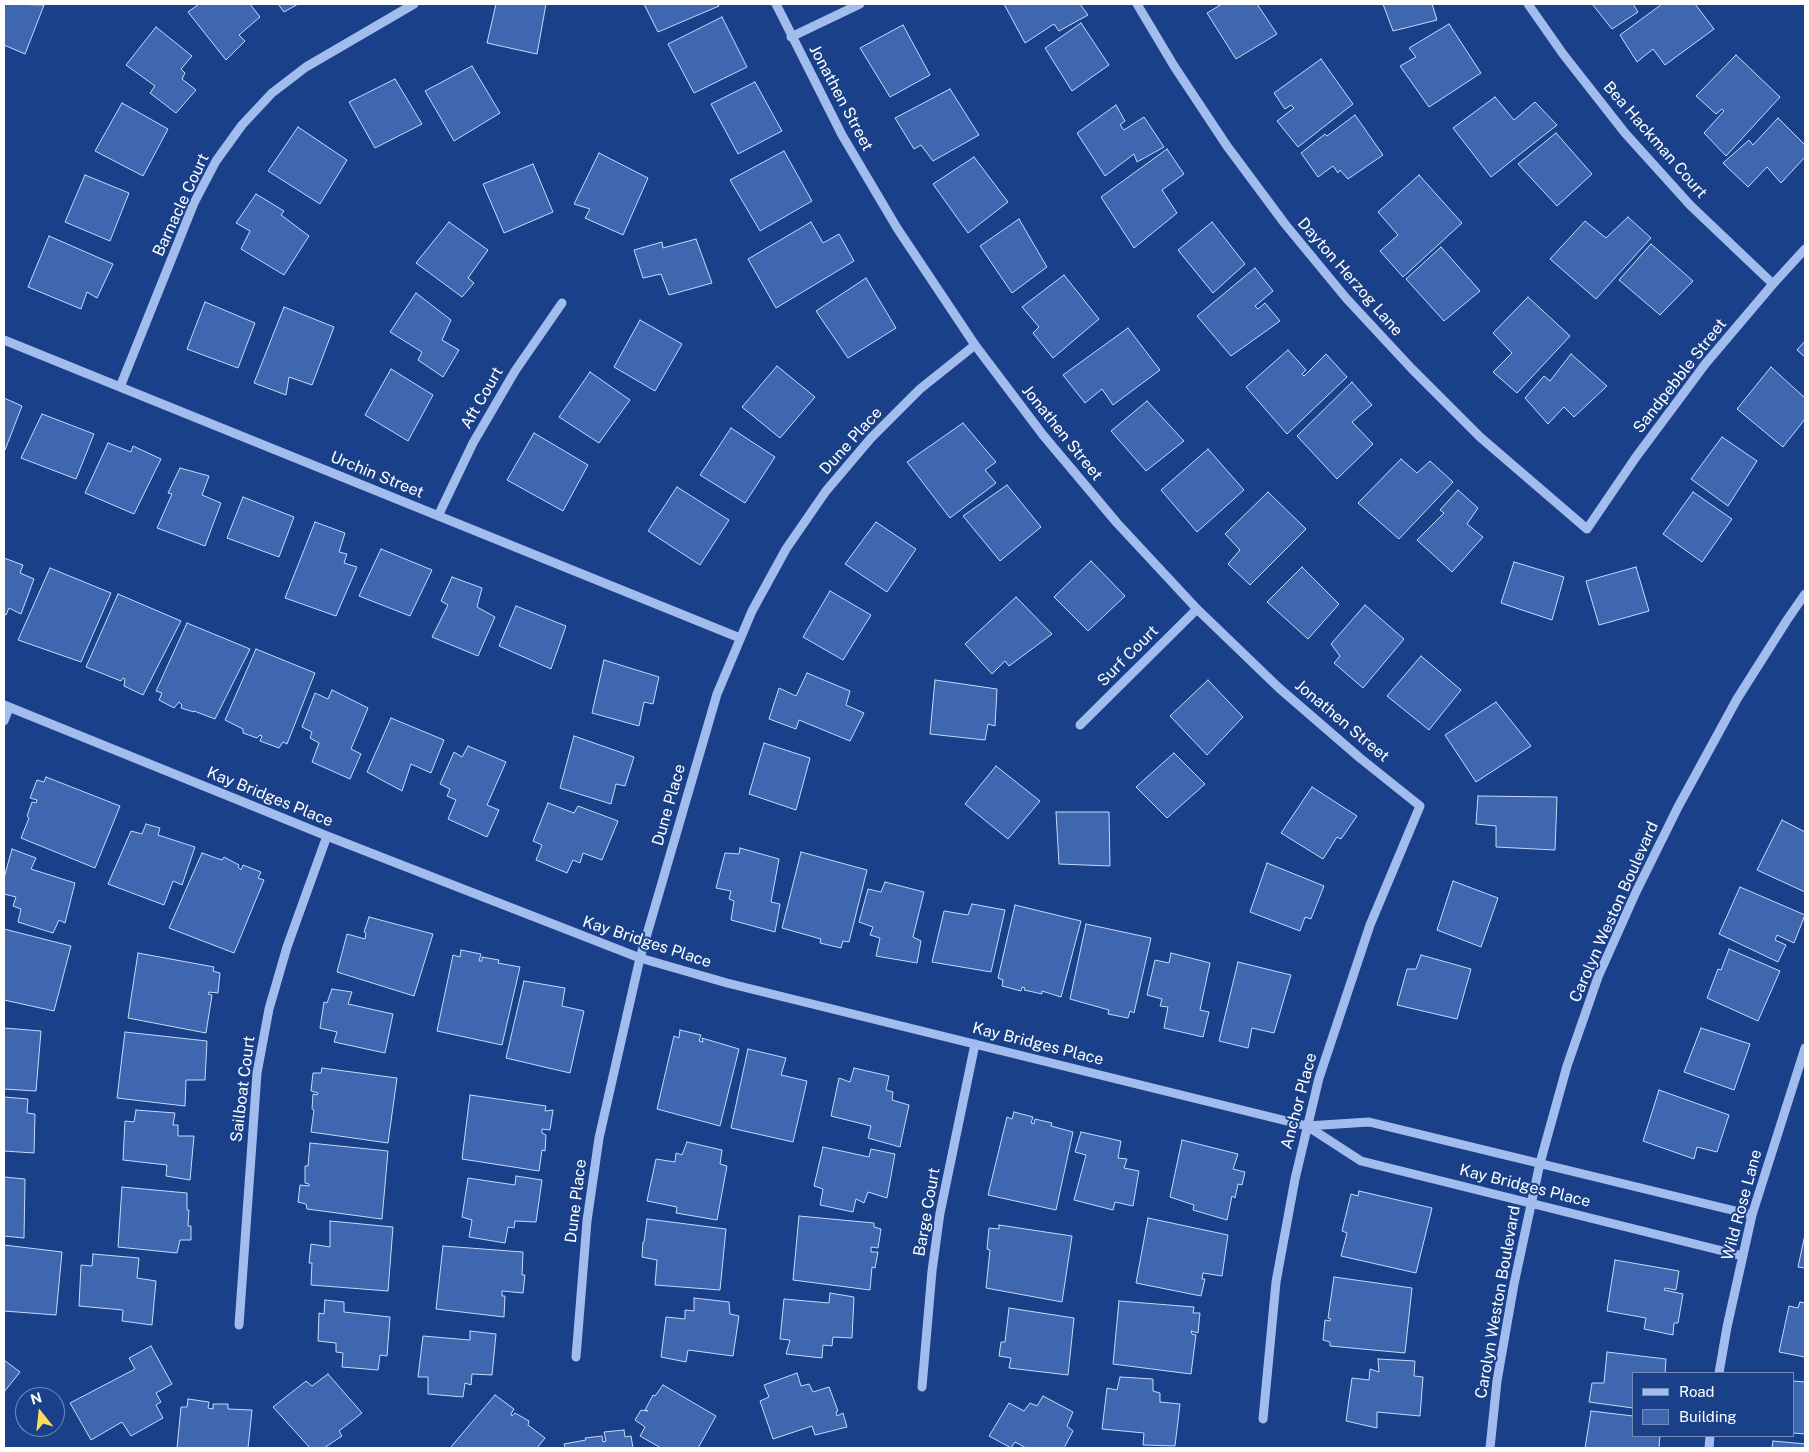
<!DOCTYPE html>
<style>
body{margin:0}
#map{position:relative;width:1809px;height:1452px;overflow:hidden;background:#194088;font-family:"Public Sans",sans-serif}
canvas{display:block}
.frame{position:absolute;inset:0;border:5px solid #fff;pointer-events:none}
.legend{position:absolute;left:1632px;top:1372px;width:162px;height:65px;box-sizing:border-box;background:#194088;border:1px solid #758cb8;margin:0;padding:6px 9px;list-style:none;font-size:15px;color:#fff}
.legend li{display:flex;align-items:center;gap:10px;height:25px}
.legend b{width:25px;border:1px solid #758cb8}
.north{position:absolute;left:15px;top:1387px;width:50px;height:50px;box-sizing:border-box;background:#194088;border:1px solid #758cb8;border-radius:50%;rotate:344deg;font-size:14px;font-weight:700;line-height:20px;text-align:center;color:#fff}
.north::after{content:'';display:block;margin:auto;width:18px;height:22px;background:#ffde5e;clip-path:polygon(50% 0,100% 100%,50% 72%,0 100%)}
</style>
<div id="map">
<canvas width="1809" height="1452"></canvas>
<div class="frame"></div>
<ul class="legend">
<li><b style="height:6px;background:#a2bded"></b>Road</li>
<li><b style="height:14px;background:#3e67af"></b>Building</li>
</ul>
<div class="north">N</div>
</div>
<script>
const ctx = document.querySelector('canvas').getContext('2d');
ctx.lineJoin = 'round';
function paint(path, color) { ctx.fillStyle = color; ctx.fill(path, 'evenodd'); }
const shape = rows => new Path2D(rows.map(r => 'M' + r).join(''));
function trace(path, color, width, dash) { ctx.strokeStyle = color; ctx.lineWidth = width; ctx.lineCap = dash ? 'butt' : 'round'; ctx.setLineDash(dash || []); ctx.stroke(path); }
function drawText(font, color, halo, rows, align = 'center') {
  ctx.font = font + ' "Public Sans",sans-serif'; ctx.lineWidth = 4; ctx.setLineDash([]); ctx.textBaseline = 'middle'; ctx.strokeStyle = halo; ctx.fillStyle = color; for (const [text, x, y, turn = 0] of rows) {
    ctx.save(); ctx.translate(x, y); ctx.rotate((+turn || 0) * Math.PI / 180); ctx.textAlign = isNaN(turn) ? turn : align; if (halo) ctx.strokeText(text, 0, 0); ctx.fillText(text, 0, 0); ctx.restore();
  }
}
const building = shape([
 [4,4,44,5,25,54,4,45,4,4],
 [199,4,250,4,260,17,239,35,245,41,226,60,188,12,199,4],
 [278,4,298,4,284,12,278,4],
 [496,4,546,4,537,54,487,43,496,4],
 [644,4,718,4,719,6,658,32,644,4],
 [1004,4,1080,4,1088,15,1059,31,1054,24,1025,43,1004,4],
 [1222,4,1257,4,1277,34,1236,59,1207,13,1222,4],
 [1383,4,1432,4,1437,20,1393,31,1383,4],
 [1595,4,1633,4,1638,12,1612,29,1593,5,1595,4],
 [1662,4,1695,4,1714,29,1665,65,1653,49,1637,62,1620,35,1662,4],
 [722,17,747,67,694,93,668,44,722,17],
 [1081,23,1109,65,1072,91,1045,48,1081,23],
 [1449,24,1481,73,1429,107,1400,66,1416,57,1409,48,1449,24],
 [903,25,930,75,890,97,860,48,903,25],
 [156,27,192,56,181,69,185,73,182,79,196,90,176,113,150,93,155,86,126,65,156,27],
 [1736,55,1780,97,1726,156,1704,133,1724,111,1722,109,1716,114,1696,96,1736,55],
 [1321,59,1353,104,1298,147,1277,121,1294,108,1291,105,1285,109,1274,93,1321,59],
 [472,66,500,113,454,141,425,91,472,66],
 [395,79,422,124,375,148,349,102,395,79],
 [755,82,782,131,738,154,711,104,755,82],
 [950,89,979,135,933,161,921,145,914,149,895,118,950,89],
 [1495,97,1514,120,1535,102,1557,125,1491,177,1453,128,1495,97],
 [122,103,168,129,143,176,95,151,122,103],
 [1116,105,1125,121,1120,125,1124,130,1144,117,1164,147,1137,162,1134,154,1105,176,1077,133,1116,105],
 [1355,115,1383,155,1348,179,1340,170,1338,173,1333,166,1318,177,1301,153,1325,134,1327,136,1355,115],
 [1778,118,1805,145,1805,157,1781,183,1767,167,1748,187,1723,163,1749,140,1753,145,1778,118],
 [298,127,347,160,320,204,268,171,298,127],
 [1556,133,1592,174,1557,206,1518,164,1556,133],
 [1167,149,1184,174,1162,190,1177,213,1134,248,1101,197,1167,149],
 [784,151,812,201,760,231,730,180,784,151],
 [599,153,648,178,623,235,585,218,590,209,574,204,599,153],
 [974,157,1008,202,968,233,933,184,974,157],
 [533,164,553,212,504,233,483,184,533,164],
 [85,175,129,193,110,241,65,222,85,175],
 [1419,175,1462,223,1403,277,1380,251,1398,235,1378,212,1419,175],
 [256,194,284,211,281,215,309,236,284,275,241,249,250,231,236,223,256,194],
 [1628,217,1651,238,1596,299,1550,259,1585,221,1606,238,1628,217],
 [1019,219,1047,267,1012,293,980,246,1019,219],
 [449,222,488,250,468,278,474,283,462,297,416,263,449,222],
 [811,222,823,243,839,234,854,261,776,308,748,259,811,222],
 [1212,222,1245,264,1213,293,1178,250,1212,222],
 [49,236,113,264,97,298,87,292,81,309,28,287,49,236],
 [696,239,712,283,669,295,661,274,643,278,634,250,662,242,663,248,696,239],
 [1651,244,1693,281,1660,315,1619,280,1651,244],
 [1441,247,1480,291,1444,321,1406,279,1441,247],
 [1255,268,1273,291,1255,306,1258,309,1265,303,1280,321,1231,356,1197,316,1255,268],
 [1064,275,1099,319,1053,358,1033,333,1039,327,1022,307,1064,275],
 [866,278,896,328,848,358,816,311,866,278],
 [416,293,451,320,442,340,459,350,443,377,418,360,422,352,390,332,416,293],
 [1528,297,1570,336,1517,393,1493,372,1512,353,1493,333,1528,297],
 [205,302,255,323,238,368,187,349,205,302],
 [284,307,334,327,312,385,289,377,286,395,254,383,284,307],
 [640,320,682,344,655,391,614,367,640,320],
 [1128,328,1160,370,1113,405,1102,389,1085,403,1063,375,1128,328],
 [1805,341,1805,357,1797,350,1805,341],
 [1288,350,1306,370,1302,374,1304,376,1326,354,1347,377,1287,434,1246,387,1288,350],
 [1571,354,1607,386,1574,417,1564,407,1548,424,1525,398,1544,376,1550,381,1571,354],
 [777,366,815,397,780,438,742,407,777,366],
 [1771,367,1805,398,1805,419,1783,447,1737,409,1771,367],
 [391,369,433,395,408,441,365,415,391,369],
 [590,372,630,400,599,443,559,417,590,372],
 [1352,382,1372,405,1352,422,1373,444,1337,479,1297,436,1352,382],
 [4,398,22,406,5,450,4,450,4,398],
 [1147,401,1184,441,1146,471,1111,431,1147,401],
 [42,414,94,434,76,479,21,458,42,414],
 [963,423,996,462,985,470,996,483,950,518,907,462,963,423],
 [731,428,775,457,745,503,700,475,731,428],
 [534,433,588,465,563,511,507,480,534,433],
 [1722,437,1757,461,1728,506,1691,479,1722,437],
 [108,443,131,452,133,446,161,459,134,514,85,493,108,443],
 [1208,449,1244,490,1197,532,1161,490,1208,449],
 [1401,459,1417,473,1430,461,1453,482,1399,539,1358,503,1401,459],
 [180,468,209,476,202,495,221,503,205,546,157,528,172,494,168,493,180,468],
 [1007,485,1041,527,1000,561,963,516,1007,485],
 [677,487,729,520,700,565,648,531,677,487],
 [1458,490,1478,508,1467,524,1483,537,1452,572,1417,540,1444,513,1440,510,1458,490],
 [1268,492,1306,529,1250,585,1228,564,1240,550,1225,534,1268,492],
 [1693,492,1732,519,1702,562,1663,534,1693,492],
 [243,497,294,517,279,557,227,538,243,497],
 [315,522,345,533,339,552,347,554,344,563,357,567,336,616,285,598,315,522],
 [876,522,916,549,887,592,845,564,876,522],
 [381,549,432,570,410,616,359,596,381,549],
 [4,558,23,565,20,573,34,579,21,614,9,608,6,615,4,614,4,558],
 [1091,561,1125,596,1088,631,1054,597,1091,561],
 [1514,562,1564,577,1552,620,1501,603,1514,562],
 [1302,567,1339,604,1308,639,1267,602,1302,567],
 [1636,567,1649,611,1599,625,1586,581,1636,567],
 [50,568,111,593,81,662,18,640,50,568],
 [452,577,482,588,477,607,495,617,478,656,432,637,448,605,441,601,452,577],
 [830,591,871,615,843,660,803,637,830,591],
 [118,594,181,621,143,695,124,686,125,679,123,678,121,681,86,667,118,594],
 [1016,597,1052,634,1009,666,1005,661,992,674,965,644,1016,597],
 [1365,605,1404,639,1363,688,1334,663,1340,656,1331,644,1365,605],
 [516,606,566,626,551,669,499,646,516,606],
 [187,623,250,649,215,719,194,711,194,712,181,708,182,705,179,702,174,708,159,700,162,693,156,691,187,623],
 [256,649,315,673,287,744,283,742,279,748,260,741,262,736,260,735,257,738,243,733,243,729,225,720,256,649],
 [1421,656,1461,690,1429,730,1387,696,1421,656],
 [604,660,659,677,653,704,644,702,639,726,592,713,604,660],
 [807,673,850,691,846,705,864,713,850,741,799,720,796,729,769,719,779,688,796,696,807,673],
 [935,680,997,689,995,726,988,724,985,740,930,734,935,680],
 [1208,680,1243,717,1207,755,1170,716,1208,680],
 [332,690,368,708,351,749,361,754,350,779,312,762,319,743,310,738,312,732,302,727,315,693,328,699,332,690],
 [1496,702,1531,746,1476,782,1445,735,1496,702],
 [391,718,444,740,431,773,411,764,402,791,367,772,391,718],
 [574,736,634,757,625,786,616,784,611,804,560,788,574,736],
 [764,743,810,758,796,810,749,794,764,743],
 [468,746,506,762,487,805,499,810,487,837,448,819,456,800,447,796,450,789,440,784,454,752,462,757,468,746],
 [1174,753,1205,784,1167,818,1136,787,1174,753],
 [996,766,1040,801,1008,839,965,804,996,766],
 [46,777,120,806,95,868,21,838,29,818,27,816,32,802,36,803,37,800,30,798,37,780,44,782,46,777],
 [1312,787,1357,816,1341,839,1337,837,1323,859,1281,833,1312,787],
 [1478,796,1557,797,1555,850,1496,847,1496,826,1476,824,1478,796],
 [548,803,574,813,578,806,618,821,602,860,583,853,580,863,573,860,567,873,536,860,542,845,533,841,548,803],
 [1056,812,1109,812,1110,866,1059,864,1056,812],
 [1782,820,1805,832,1805,892,1757,870,1782,820],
 [146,824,160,828,158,835,195,847,182,885,173,881,164,905,108,884,131,831,142,834,146,824],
 [740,848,779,859,771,902,780,904,775,932,731,920,734,901,729,899,731,891,716,888,725,853,739,854,740,848],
 [12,849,36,858,31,869,75,883,65,923,59,920,53,933,18,922,21,909,13,906,16,897,4,894,4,878,12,849],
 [801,852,867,870,849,942,843,941,841,948,820,943,821,939,782,928,801,852],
 [202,853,222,860,224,857,239,865,238,867,241,870,243,865,261,872,258,878,264,880,234,953,169,928,202,853],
 [1267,863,1324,886,1311,919,1305,917,1300,931,1250,912,1267,863],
 [1453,881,1498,898,1481,947,1437,930,1453,881],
 [885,882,924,892,913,937,921,941,917,963,876,956,880,938,870,935,873,927,859,922,868,889,881,892,885,882],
 [1740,887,1805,915,1794,943,1777,935,1775,940,1786,945,1778,962,1719,934,1740,887],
 [972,904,1005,910,991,972,932,962,944,911,968,915,972,904],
 [1015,905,1081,921,1061,997,1042,991,1042,994,1024,990,1025,988,1022,987,1021,991,1002,986,1003,980,998,978,1015,905],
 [369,917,433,934,414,996,337,972,347,934,365,939,366,933,364,932,369,917],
 [1086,924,1151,938,1134,1013,1130,1011,1128,1018,1108,1014,1109,1010,1070,999,1086,924],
 [4,929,71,946,54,1011,4,1000,4,929],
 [1729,949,1780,971,1758,1021,1707,998,1718,969,1721,970,1729,949],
 [461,950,481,954,479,961,482,961,482,957,499,960,498,963,520,967,502,1045,437,1031,453,955,460,957,461,950],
 [138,953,214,967,213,971,220,973,218,993,209,992,208,994,212,995,206,1033,128,1018,138,953],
 [1171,953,1210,963,1200,1010,1209,1012,1203,1037,1164,1028,1168,1007,1160,1006,1162,999,1147,995,1155,960,1169,963,1171,953],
 [1421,955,1471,969,1457,1019,1397,1005,1407,969,1416,969,1421,955],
 [1238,962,1291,975,1274,1033,1252,1028,1248,1048,1219,1041,1238,962],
 [524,981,565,988,562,1006,584,1011,570,1073,506,1058,524,981],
 [332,989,352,992,348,1004,393,1014,385,1053,334,1042,337,1032,320,1028,324,1002,327,1003,332,989],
 [4,1028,41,1031,36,1091,4,1089,4,1028],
 [1701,1028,1750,1044,1734,1090,1684,1072,1701,1028],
 [680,1030,701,1035,699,1041,703,1042,702,1038,739,1049,720,1126,657,1109,674,1036,679,1038,680,1030],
 [125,1032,207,1041,205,1080,186,1080,185,1106,117,1098,125,1032],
 [748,1049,786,1058,781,1075,807,1081,793,1142,731,1128,748,1049],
 [322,1068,397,1078,388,1143,311,1132,314,1110,312,1109,313,1094,317,1095,318,1093,311,1091,313,1073,321,1073,322,1068],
 [854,1068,889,1076,886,1090,893,1092,892,1100,909,1105,900,1147,868,1138,871,1126,831,1116,839,1078,850,1082,854,1068],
 [1659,1090,1729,1115,1717,1152,1697,1147,1694,1159,1643,1141,1659,1090],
 [470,1095,546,1106,545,1111,553,1110,550,1130,542,1129,542,1133,546,1135,545,1151,542,1150,539,1171,462,1159,470,1095],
 [4,1097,28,1099,27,1113,35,1114,34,1153,4,1151,4,1097],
 [136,1110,175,1113,173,1125,178,1125,178,1136,194,1136,190,1180,166,1176,167,1165,123,1160,125,1121,134,1122,136,1110],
 [1014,1112,1033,1117,1031,1123,1034,1124,1035,1119,1052,1123,1051,1126,1073,1132,1056,1210,988,1195,1007,1117,1012,1119,1014,1112],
 [1081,1132,1121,1141,1118,1158,1127,1159,1124,1168,1139,1171,1133,1206,1115,1202,1113,1210,1074,1200,1086,1155,1075,1152,1081,1132],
 [1182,1140,1238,1154,1233,1169,1245,1172,1242,1185,1238,1184,1235,1198,1232,1196,1227,1220,1193,1210,1194,1205,1170,1197,1182,1140],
 [687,1142,722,1150,720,1164,727,1166,717,1220,676,1213,677,1207,647,1201,656,1159,675,1162,676,1153,682,1155,687,1142],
 [310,1143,388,1151,382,1219,307,1209,306,1204,298,1202,300,1185,309,1186,309,1184,305,1183,305,1166,308,1166,310,1143],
 [823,1147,869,1157,871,1149,895,1154,887,1198,868,1192,864,1203,856,1199,853,1212,820,1205,823,1189,814,1186,823,1147],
 [516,1176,542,1180,536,1222,515,1221,514,1228,508,1227,505,1243,469,1237,472,1220,462,1217,468,1178,515,1185,516,1176],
 [4,1177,25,1179,24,1238,4,1236,4,1177],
 [122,1187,187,1193,187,1210,189,1210,188,1226,191,1226,191,1240,180,1240,177,1253,118,1247,122,1187],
 [1359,1191,1432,1208,1416,1273,1341,1256,1347,1233,1342,1231,1351,1194,1358,1196,1359,1191],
 [799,1216,874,1223,874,1227,881,1229,878,1248,871,1247,871,1252,878,1252,875,1268,872,1267,870,1290,793,1280,799,1216],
 [1148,1218,1228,1235,1222,1276,1203,1273,1202,1279,1205,1279,1201,1296,1136,1283,1148,1218],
 [647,1219,726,1229,720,1290,655,1285,657,1260,642,1257,643,1242,644,1242,647,1219],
 [330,1221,393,1227,388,1291,311,1285,312,1263,309,1263,311,1244,330,1247,330,1221],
 [999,1225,1072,1236,1062,1302,986,1288,990,1250,987,1249,989,1228,999,1229,999,1225],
 [1804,1239,1805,1240,1805,1268,1798,1267,1804,1239],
 [4,1245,62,1252,56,1315,4,1311,4,1245],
 [443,1246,523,1252,522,1275,525,1275,523,1293,502,1291,502,1296,505,1296,504,1317,436,1309,443,1246],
 [93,1254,139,1258,137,1278,156,1281,152,1325,122,1321,123,1310,79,1306,81,1265,92,1266,93,1254],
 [1615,1260,1679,1271,1676,1290,1665,1288,1664,1290,1683,1294,1678,1323,1674,1323,1673,1335,1644,1329,1646,1318,1607,1311,1615,1260],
 [1334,1277,1412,1288,1405,1353,1330,1346,1330,1342,1323,1340,1325,1320,1330,1321,1331,1319,1328,1318,1334,1277],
 [830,1293,854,1297,852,1338,833,1337,832,1346,823,1345,822,1358,786,1354,790,1340,780,1339,784,1299,829,1303,830,1293],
 [694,1298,729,1302,730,1314,739,1316,733,1356,688,1350,686,1362,661,1357,666,1317,685,1319,685,1310,694,1311,694,1298],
 [325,1300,344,1302,344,1312,390,1317,387,1356,380,1355,378,1370,342,1367,343,1353,336,1352,336,1343,318,1341,319,1313,324,1314,325,1300],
 [1119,1301,1194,1307,1193,1313,1200,1313,1198,1333,1191,1331,1192,1334,1196,1335,1191,1374,1113,1364,1119,1301],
 [1800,1302,1805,1303,1805,1357,1779,1352,1789,1306,1798,1308,1800,1302],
 [1009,1308,1074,1318,1068,1375,1009,1368,1011,1358,999,1356,1001,1342,1005,1342,1009,1308],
 [470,1331,496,1334,492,1375,472,1374,471,1385,465,1383,463,1397,428,1394,428,1377,418,1377,423,1336,470,1340,470,1331],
 [151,1346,172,1384,156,1393,161,1402,156,1405,163,1418,131,1436,122,1422,91,1440,70,1403,135,1369,129,1358,151,1346],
 [1607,1352,1666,1359,1665,1373,1633,1373,1633,1408,1589,1402,1592,1383,1604,1383,1607,1352],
 [1378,1359,1415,1361,1414,1376,1423,1377,1420,1416,1377,1412,1377,1428,1346,1421,1352,1378,1369,1380,1370,1369,1379,1372,1378,1359],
 [4,1360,20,1372,4,1392,4,1360],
 [797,1373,801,1386,809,1384,813,1392,829,1387,838,1411,836,1412,837,1416,843,1413,847,1427,815,1435,812,1426,773,1439,760,1401,769,1397,764,1385,797,1373],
 [328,1374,362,1413,339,1431,342,1436,324,1448,310,1448,273,1407,306,1381,312,1386,328,1374],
 [1120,1377,1153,1379,1153,1391,1160,1393,1160,1402,1180,1404,1175,1446,1143,1445,1144,1433,1102,1429,1107,1388,1117,1390,1120,1377],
 [1793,1381,1805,1382,1805,1434,1793,1433,1793,1381],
 [663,1385,716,1416,698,1448,661,1448,640,1436,645,1427,635,1420,641,1410,648,1411,645,1410,653,1395,655,1396,663,1385],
 [495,1395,514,1409,511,1414,512,1416,515,1413,529,1421,528,1425,545,1438,537,1448,450,1448,495,1395],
 [1043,1396,1073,1412,1067,1426,1073,1431,1064,1448,1026,1448,1015,1442,1011,1448,989,1436,1009,1403,1024,1411,1030,1403,1037,1406,1043,1396],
 [188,1399,209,1402,208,1408,213,1409,213,1404,228,1404,228,1409,252,1410,248,1448,177,1448,181,1407,187,1407,188,1399],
 [1591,1411,1633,1416,1633,1436,1660,1436,1659,1448,1585,1448,1591,1411],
 [624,1430,625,1437,631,1436,633,1448,565,1448,564,1444,586,1440,585,1438,602,1436,603,1442,606,1441,604,1432,624,1430],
 [1773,1441,1805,1444,1805,1448,1772,1448,1773,1441]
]);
paint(building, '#3e67af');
trace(building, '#c7daf9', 1);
trace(shape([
 [776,4,842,135,897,228,975,345,1043,435,1117,523,1197,609,1279,688,1360,758,1420,806,1370,925,1319,1078,1295,1179,1276,1282,1263,1419],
 [1137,4,1174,66,1227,146,1285,224,1346,298,1412,369,1480,437,1587,529,1636,457,1706,363,1773,284,1805,249],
 [1528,4,1563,54,1625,133,1690,205,1773,284],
 [791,37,860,4],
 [4,340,740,638],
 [120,387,194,203,216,161,242,125,272,93,306,67,414,4],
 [438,516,473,443,515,371,562,303],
 [4,705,327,836,640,958,727,983,1307,1126,1369,1122,1752,1215],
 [4,721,9,708],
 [1080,725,1197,609],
 [1307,1126,1361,1161,1743,1256],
 [239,1325,257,1073,269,1009,287,947,327,836],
 [576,1357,587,1221,599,1138,640,958,717,694,752,611,786,549,826,491,871,438,920,389,975,345],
 [1719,1373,1727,1327,1752,1215,1805,1048],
 [922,1387,932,1271,940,1213,975,1044],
 [1490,1448,1497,1381,1514,1284,1540,1163,1567,1066,1598,977,1636,892,1678,807,1737,699,1787,620,1805,594],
 [1709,1448,1710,1436]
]), '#a2bded', 9);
drawText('16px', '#fff', '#194088', [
 ["Jonathen Street",841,98,62],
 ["Bea Hackman Court",1655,140,49],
 ["Barnacle Court",181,205,-65],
 ["Dayton Herzog Lane",1350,277,49],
 ["Sandpebble Street",1680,376,-52],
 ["Aft Court",482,398,-60],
 ["Jonathen Street",1062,433,51],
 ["Dune Place",851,441,-48],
 ["Urchin Street",377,475,22],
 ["Surf Court",1128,656,-45],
 ["Jonathen Street",1342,721,40],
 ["Kay Bridges Place",270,797,22],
 ["Dune Place",669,805,-74],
 ["Carolyn Weston Boulevard",1614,912,-66],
 ["Kay Bridges Place",647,942,18],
 ["Kay Bridges Place",1038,1044,14],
 ["Sailboat Court",243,1089,-83],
 ["Anchor Place",1299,1101,-75],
 ["Kay Bridges Place",1525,1186,14],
 ["Dune Place",576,1201,-83],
 ["Wild Rose Lane",1742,1205,-75],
 ["Barge Court",927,1212,-80],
 ["Carolyn Weston Boulevard",1498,1302,-80]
]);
</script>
